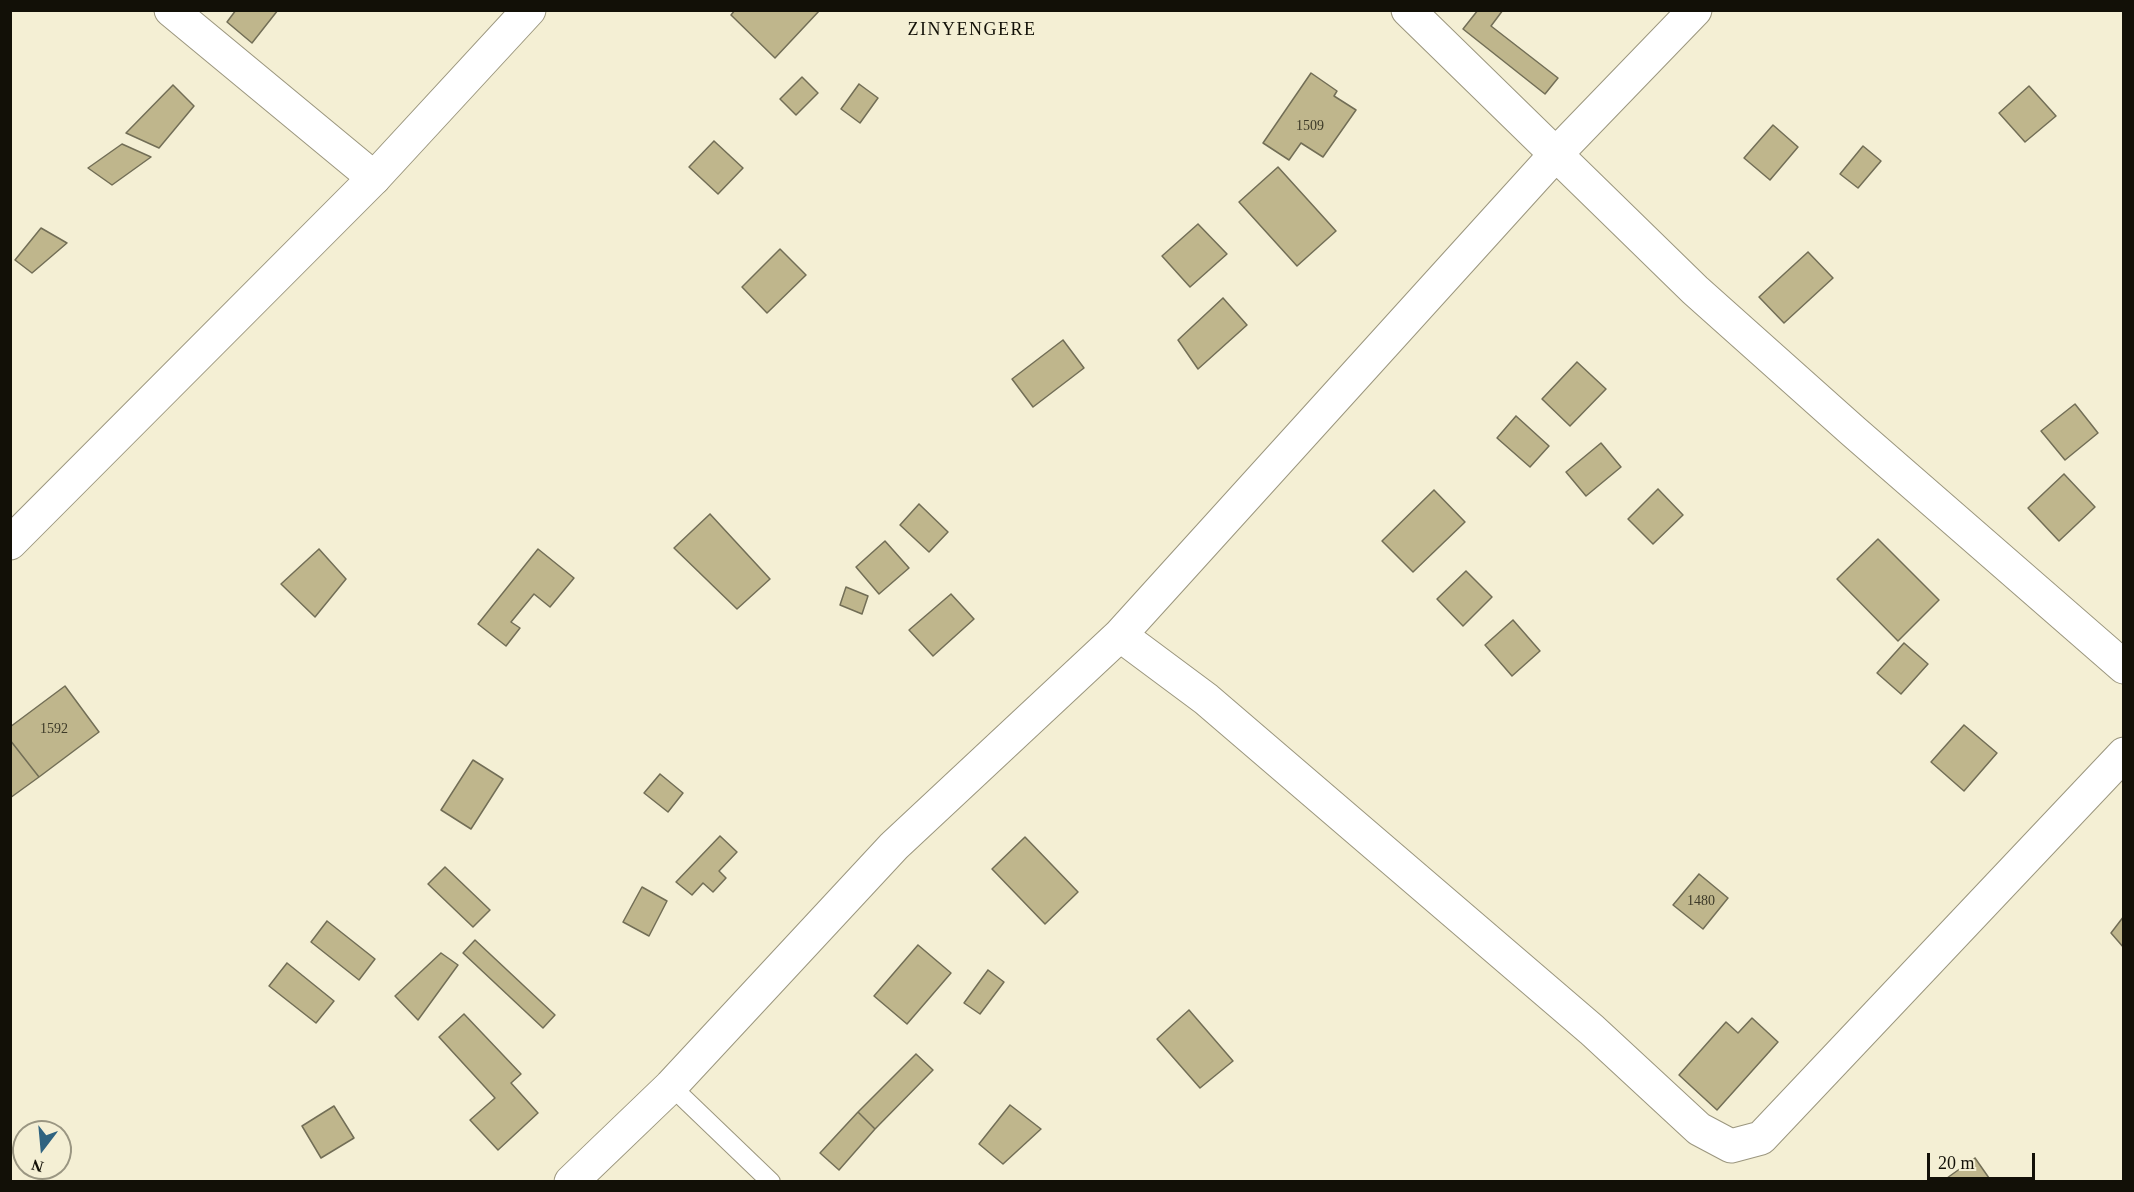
<!DOCTYPE html>
<style>
body{margin:0}
#map{position:relative;width:2134px;height:1192px;overflow:hidden;background:#f4efd4;font-family:"Times New Roman",serif}
canvas{display:block}
.frame{position:absolute;inset:0;border:12px solid #121007;pointer-events:none}
.north{position:absolute;left:12px;top:1120px;width:60px;height:60px;box-sizing:border-box;background:#f4efd4;border:2px solid #9a9682;border-radius:50%;rotate:196deg;font-size:16px;font-weight:700;line-height:24px;text-align:center;color:#121007}
.north::after{content:'';display:block;margin:auto;width:21px;height:27px;background:#2f6380;clip-path:polygon(50% 0,100% 100%,50% 72%,0 100%)}
.scale{position:absolute;left:1927px;top:1153px;width:108px;height:27px;box-sizing:border-box;border:3px solid #121007;border-top:0;padding-left:8px;font-size:18px;line-height:21px;white-space:nowrap;color:#121007;-webkit-text-stroke:4px #f4efd4;paint-order:stroke}
</style>
<div id="map">
<canvas width="2134" height="1192"></canvas>
<div class="frame"></div>
<div class="north">N</div>
<div class="scale">20 m</div>
</div>
<script>
const ctx = document.querySelector('canvas').getContext('2d');
ctx.lineJoin = 'round';
function paint(path, color) { ctx.fillStyle = color; ctx.fill(path, 'evenodd'); }
const shape = rows => new Path2D(rows.map(r => 'M' + r).join(''));
function trace(path, color, width, dash) { ctx.strokeStyle = color; ctx.lineWidth = width; ctx.lineCap = dash ? 'butt' : 'round'; ctx.setLineDash(dash || []); ctx.stroke(path); }
function drawText(font, color, halo, rows, align = 'center') {
  ctx.font = font + ' "Times New Roman",serif'; ctx.lineWidth = 4.5; ctx.setLineDash([]); ctx.textBaseline = 'middle'; ctx.strokeStyle = halo; ctx.fillStyle = color; for (const [text, x, y, turn = 0] of rows) {
    ctx.save(); ctx.translate(x, y); ctx.rotate((+turn || 0) * Math.PI / 180); ctx.textAlign = isNaN(turn) ? turn : align; if (halo) ctx.strokeText(text, 0, 0); ctx.fillText(text, 0, 0); ctx.restore();
  }
}
const building = shape([
 [236,10,278,10,252,43,227,22,236,10],
 [735,10,820,10,775,58,731,15,735,10],
 [1478,10,1503,10,1491,26,1558,78,1545,94,1463,29,1478,10],
 [1311,73,1337,91,1334,96,1356,110,1323,157,1301,143,1289,160,1263,143,1311,73],
 [802,77,818,93,796,115,780,99,802,77],
 [859,84,878,98,860,123,841,109,859,84],
 [173,85,194,106,159,148,126,133,173,85],
 [2029,86,2056,116,2025,142,1999,113,2029,86],
 [1773,125,1798,147,1770,180,1744,158,1773,125],
 [714,141,743,168,718,194,689,167,714,141],
 [122,144,151,157,112,185,88,168,122,144],
 [1863,146,1881,161,1858,188,1840,174,1863,146],
 [1278,167,1336,231,1297,266,1239,202,1278,167],
 [1198,224,1227,254,1190,287,1162,256,1198,224],
 [41,228,67,243,32,273,15,260,41,228],
 [780,249,806,275,767,313,742,287,780,249],
 [1808,252,1833,278,1784,323,1759,297,1808,252],
 [1223,298,1247,325,1198,369,1178,340,1223,298],
 [1063,340,1084,368,1033,407,1012,379,1063,340],
 [1577,362,1606,389,1570,426,1542,399,1577,362],
 [2075,404,2098,433,2065,460,2041,431,2075,404],
 [1516,416,1549,446,1530,467,1497,438,1516,416],
 [1601,443,1621,467,1586,496,1566,472,1601,443],
 [2064,474,2095,507,2059,541,2028,508,2064,474],
 [1658,489,1683,515,1653,544,1628,519,1658,489],
 [1434,490,1465,522,1413,572,1382,541,1434,490],
 [919,504,948,532,929,552,900,525,919,504],
 [710,514,770,579,737,609,674,548,710,514],
 [1878,539,1939,600,1898,641,1837,579,1878,539],
 [885,541,909,568,879,594,856,567,885,541],
 [319,549,346,579,315,617,281,584,319,549],
 [538,549,574,578,550,607,534,594,511,622,520,628,506,646,478,624,538,549],
 [1466,571,1492,597,1463,626,1437,599,1466,571],
 [846,587,868,596,862,614,840,605,846,587],
 [951,594,974,619,933,656,909,630,951,594],
 [1513,620,1540,651,1512,676,1485,645,1513,620],
 [1904,643,1928,664,1901,694,1877,673,1904,643],
 [65,686,99,732,39,777,10,740,10,727,65,686],
 [1964,725,1997,753,1964,791,1931,762,1964,725],
 [10,740,39,777,10,798,10,740],
 [473,760,503,779,471,829,441,810,473,760],
 [660,774,683,793,668,812,644,793,660,774],
 [720,836,737,852,719,871,726,878,713,892,703,883,692,895,676,882,720,836],
 [1025,837,1078,892,1045,924,992,869,1025,837],
 [445,867,490,910,473,927,428,884,445,867],
 [1699,874,1728,898,1703,929,1673,905,1699,874],
 [642,887,667,901,649,936,623,922,642,887],
 [2124,916,2124,948,2111,933,2124,916],
 [327,921,375,959,359,980,311,942,327,921],
 [475,940,555,1015,543,1028,463,953,475,940],
 [918,945,951,973,907,1024,874,996,918,945],
 [441,953,458,965,418,1020,395,996,441,953],
 [287,963,334,1001,316,1023,269,986,287,963],
 [988,970,1004,982,980,1014,964,1003,988,970],
 [1189,1010,1233,1061,1200,1088,1157,1039,1189,1010],
 [464,1014,521,1074,511,1083,538,1113,498,1150,470,1120,495,1098,439,1037,464,1014],
 [1752,1018,1778,1042,1717,1110,1679,1075,1726,1022,1738,1033,1752,1018],
 [916,1054,933,1070,875,1129,858,1112,916,1054],
 [1010,1105,1041,1129,1003,1164,979,1144,1010,1105],
 [334,1106,354,1138,321,1158,302,1126,334,1106],
 [858,1112,875,1129,839,1170,820,1153,858,1112],
 [1975,1158,1989,1178,1984,1182,1950,1182,1947,1178,1975,1158]
]);
paint(building, '#bfb68c');
trace(building, '#726e56', 1.5);
const lane = shape([
 [671,1086,771,1182]
]);
const street = shape([
 [171,10,374,178],
 [1408,10,1695,290,1853,431,2124,667],
 [1120,635,1206,699,1592,1030,1699,1129,1731,1146,1761,1138,2124,754],
 [571,1182,671,1086,894,846,1120,635,1556,154,1695,10]
]);
const secondary = shape([
 [10,543,374,178,529,10]
]);
trace(lane, '#9b967e', 20);
trace(street, '#9b967e', 35);
trace(secondary, '#9b967e', 35);
trace(lane, '#fff', 18);
trace(street, '#fff', 33);
trace(secondary, '#fff', 33);
drawText('14px', '#3d3a28', null, [
 ["1509",1310,126],
 ["1592",54,729],
 ["1480",1701,901]
]);
ctx.letterSpacing = '1.5px';
drawText('18px', '#121007', '#f4efd4', [
 ["ZINYENGERE",972,30]
]);
ctx.letterSpacing = '0px';
</script>
